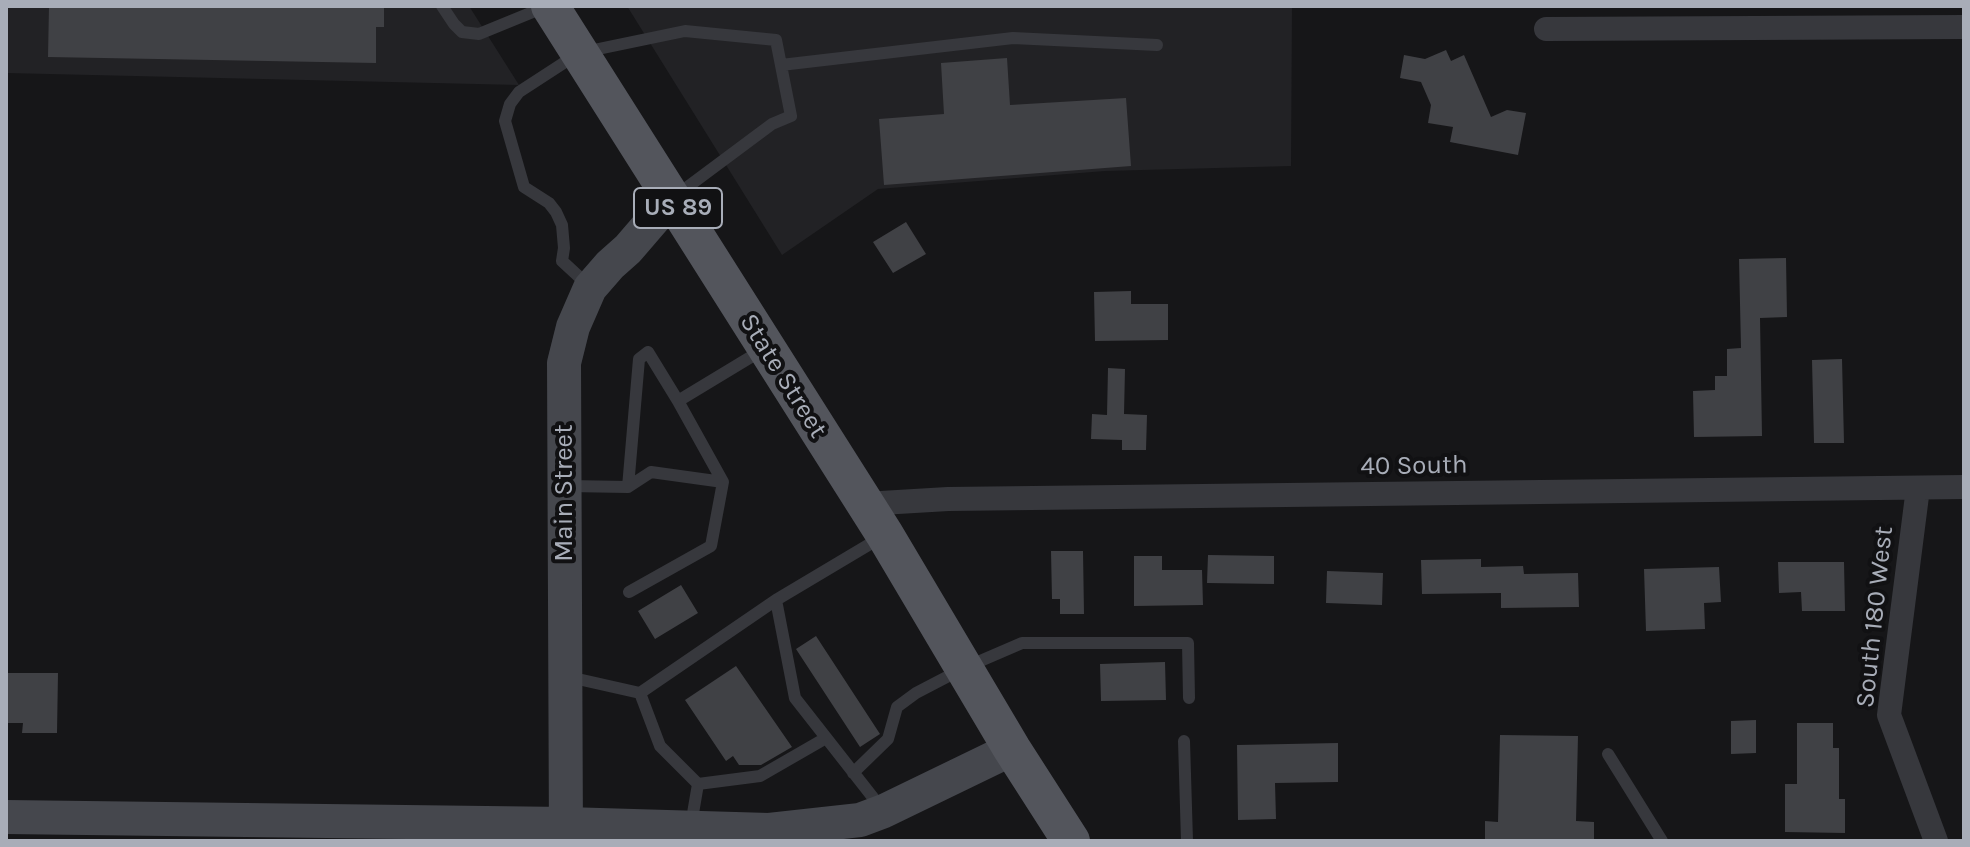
<!DOCTYPE html>
<style>
body{margin:0}
#map{position:relative;width:1970px;height:847px;overflow:hidden;background:#161618;font-family:Karla,sans-serif}
canvas{display:block}
.frame{position:absolute;inset:0;border:8px solid #a8adb8;pointer-events:none}
</style>
<div id="map">
<canvas width="1970" height="847"></canvas>
<div class="frame"></div>
</div>
<script>
const ctx = document.querySelector('canvas').getContext('2d');
ctx.lineJoin = 'round';
function paint(path, color) { ctx.fillStyle = color; ctx.fill(path, 'evenodd'); }
const shape = rows => new Path2D(rows.map(r => 'M' + r).join(''));
function trace(path, color, width, dash) { ctx.strokeStyle = color; ctx.lineWidth = width; ctx.lineCap = dash ? 'butt' : 'round'; ctx.setLineDash(dash || []); ctx.stroke(path); }
function drawText(font, color, halo, rows, align = 'center') {
  ctx.font = font + ' Karla,sans-serif'; ctx.lineWidth = 8; ctx.setLineDash([]); ctx.textBaseline = 'middle'; ctx.strokeStyle = halo; ctx.fillStyle = color; for (const [text, x, y, turn = 0] of rows) {
    ctx.save(); ctx.translate(x, y); ctx.rotate((+turn || 0) * Math.PI / 180); ctx.textAlign = isNaN(turn) ? turn : align; if (halo) ctx.strokeText(text, 0, 0); ctx.fillText(text, 0, 0); ctx.restore();
  }
}
paint(shape([
 [6,6,469,6,519,85,6,73],
 [627,6,1292,6,1291,166,1105,171,878,189,782,255]
]), '#222225');
paint(shape([
 [49,6,384,6,384,27,376,27,376,63,48,57],
 [1446,50,1451,61,1464,55,1491,117,1507,110,1526,113,1518,155,1450,142,1453,127,1428,123,1431,105,1421,82,1400,78,1404,55,1425,59],
 [1007,58,1010,105,1126,98,1131,166,884,185,879,119,944,114,941,63],
 [906,222,926,254,893,273,873,242],
 [1786,258,1787,317,1760,318,1762,436,1694,437,1693,391,1715,390,1715,376,1727,376,1727,349,1741,348,1739,259],
 [1131,291,1131,304,1168,304,1168,340,1095,341,1094,292],
 [1842,359,1844,443,1814,443,1812,360],
 [1108,368,1125,369,1124,414,1147,415,1146,450,1122,450,1122,440,1091,439,1092,414,1107,415],
 [1051,551,1083,551,1084,614,1060,614,1060,599,1052,599],
 [1208,555,1274,556,1274,584,1207,583],
 [1134,556,1162,556,1162,570,1202,570,1203,605,1134,606],
 [1481,559,1481,567,1523,566,1524,574,1578,573,1579,607,1501,608,1501,593,1422,594,1421,560],
 [1778,562,1844,562,1845,611,1802,611,1801,592,1779,593],
 [1719,567,1721,602,1704,603,1705,629,1646,631,1644,569],
 [1327,571,1383,573,1382,605,1326,603],
 [681,585,698,613,655,639,638,611],
 [816,636,880,734,860,747,796,649],
 [1165,662,1166,700,1101,701,1100,664],
 [736,666,792,747,761,765,739,765,733,756,726,761,685,700],
 [6,673,58,673,57,733,22,733,23,723,6,723],
 [1756,720,1756,753,1731,754,1731,721],
 [1797,723,1833,723,1833,748,1839,748,1839,799,1845,799,1845,833,1785,832,1785,784,1797,784],
 [1500,735,1578,736,1576,821,1594,822,1594,841,1485,841,1485,821,1498,822],
 [1338,743,1338,782,1275,783,1276,819,1238,820,1237,745]
]), '#404145');
trace(shape([
 [442,6,454,24,462,32,479,34,545,7],
 [781,65,1013,38,1157,45],
 [589,286,562,261,564,248,562,225,556,212,549,203,524,187,505,121,510,104,519,92,579,53,685,31,776,40,791,116,772,124,674,197],
 [568,486,628,487,639,359,648,352,678,401,764,349],
 [628,487,651,472,723,482],
 [880,538,776,600,795,698,882,809],
 [629,592,711,546,723,482,678,401],
 [569,677,640,693,776,600],
 [640,693,660,746,698,784,760,776,826,738],
 [1184,741,1187,841],
 [1608,754,1662,841],
 [853,773,888,739,897,707,916,693,964,668,1022,643,1188,643,1189,698],
 [691,825,698,784]
]), '#37383d', 12);
trace(shape([
 [1546,29,1964,27],
 [1918,488,1889,715,1936,841],
 [864,504,948,499,1964,487]
]), '#37383d', 24);
trace(shape([
 [6,817,566,824,769,830,860,820,884,811,1012,749],
 [566,841,564,363,573,327,590,288,610,265,628,249,671,199]
]), '#45474d', 34);
trace(shape([
 [550,6,885,535,1012,749,1071,841]
]), '#53555c', 38);
for (const [x, y, w] of [
 [678,208,88]
]) { const box = new Path2D(); box.roundRect(x - w / 2, y - 20, w, 40, 6); ctx.fillStyle = '#111113'; ctx.fill(box); trace(box, '#a8adb8', 2); }
drawText('bold 24px', '#a8adb8', null, [
 ["US 89",678,208]
]);
drawText('26px', '#a8adb8', '#111113', [
 ["State Street",783,376,58],
 ["40 South",1414,466,-1],
 ["Main Street",565,493,-90],
 ["South 180 West",1875,617,-84]
]);
</script>
